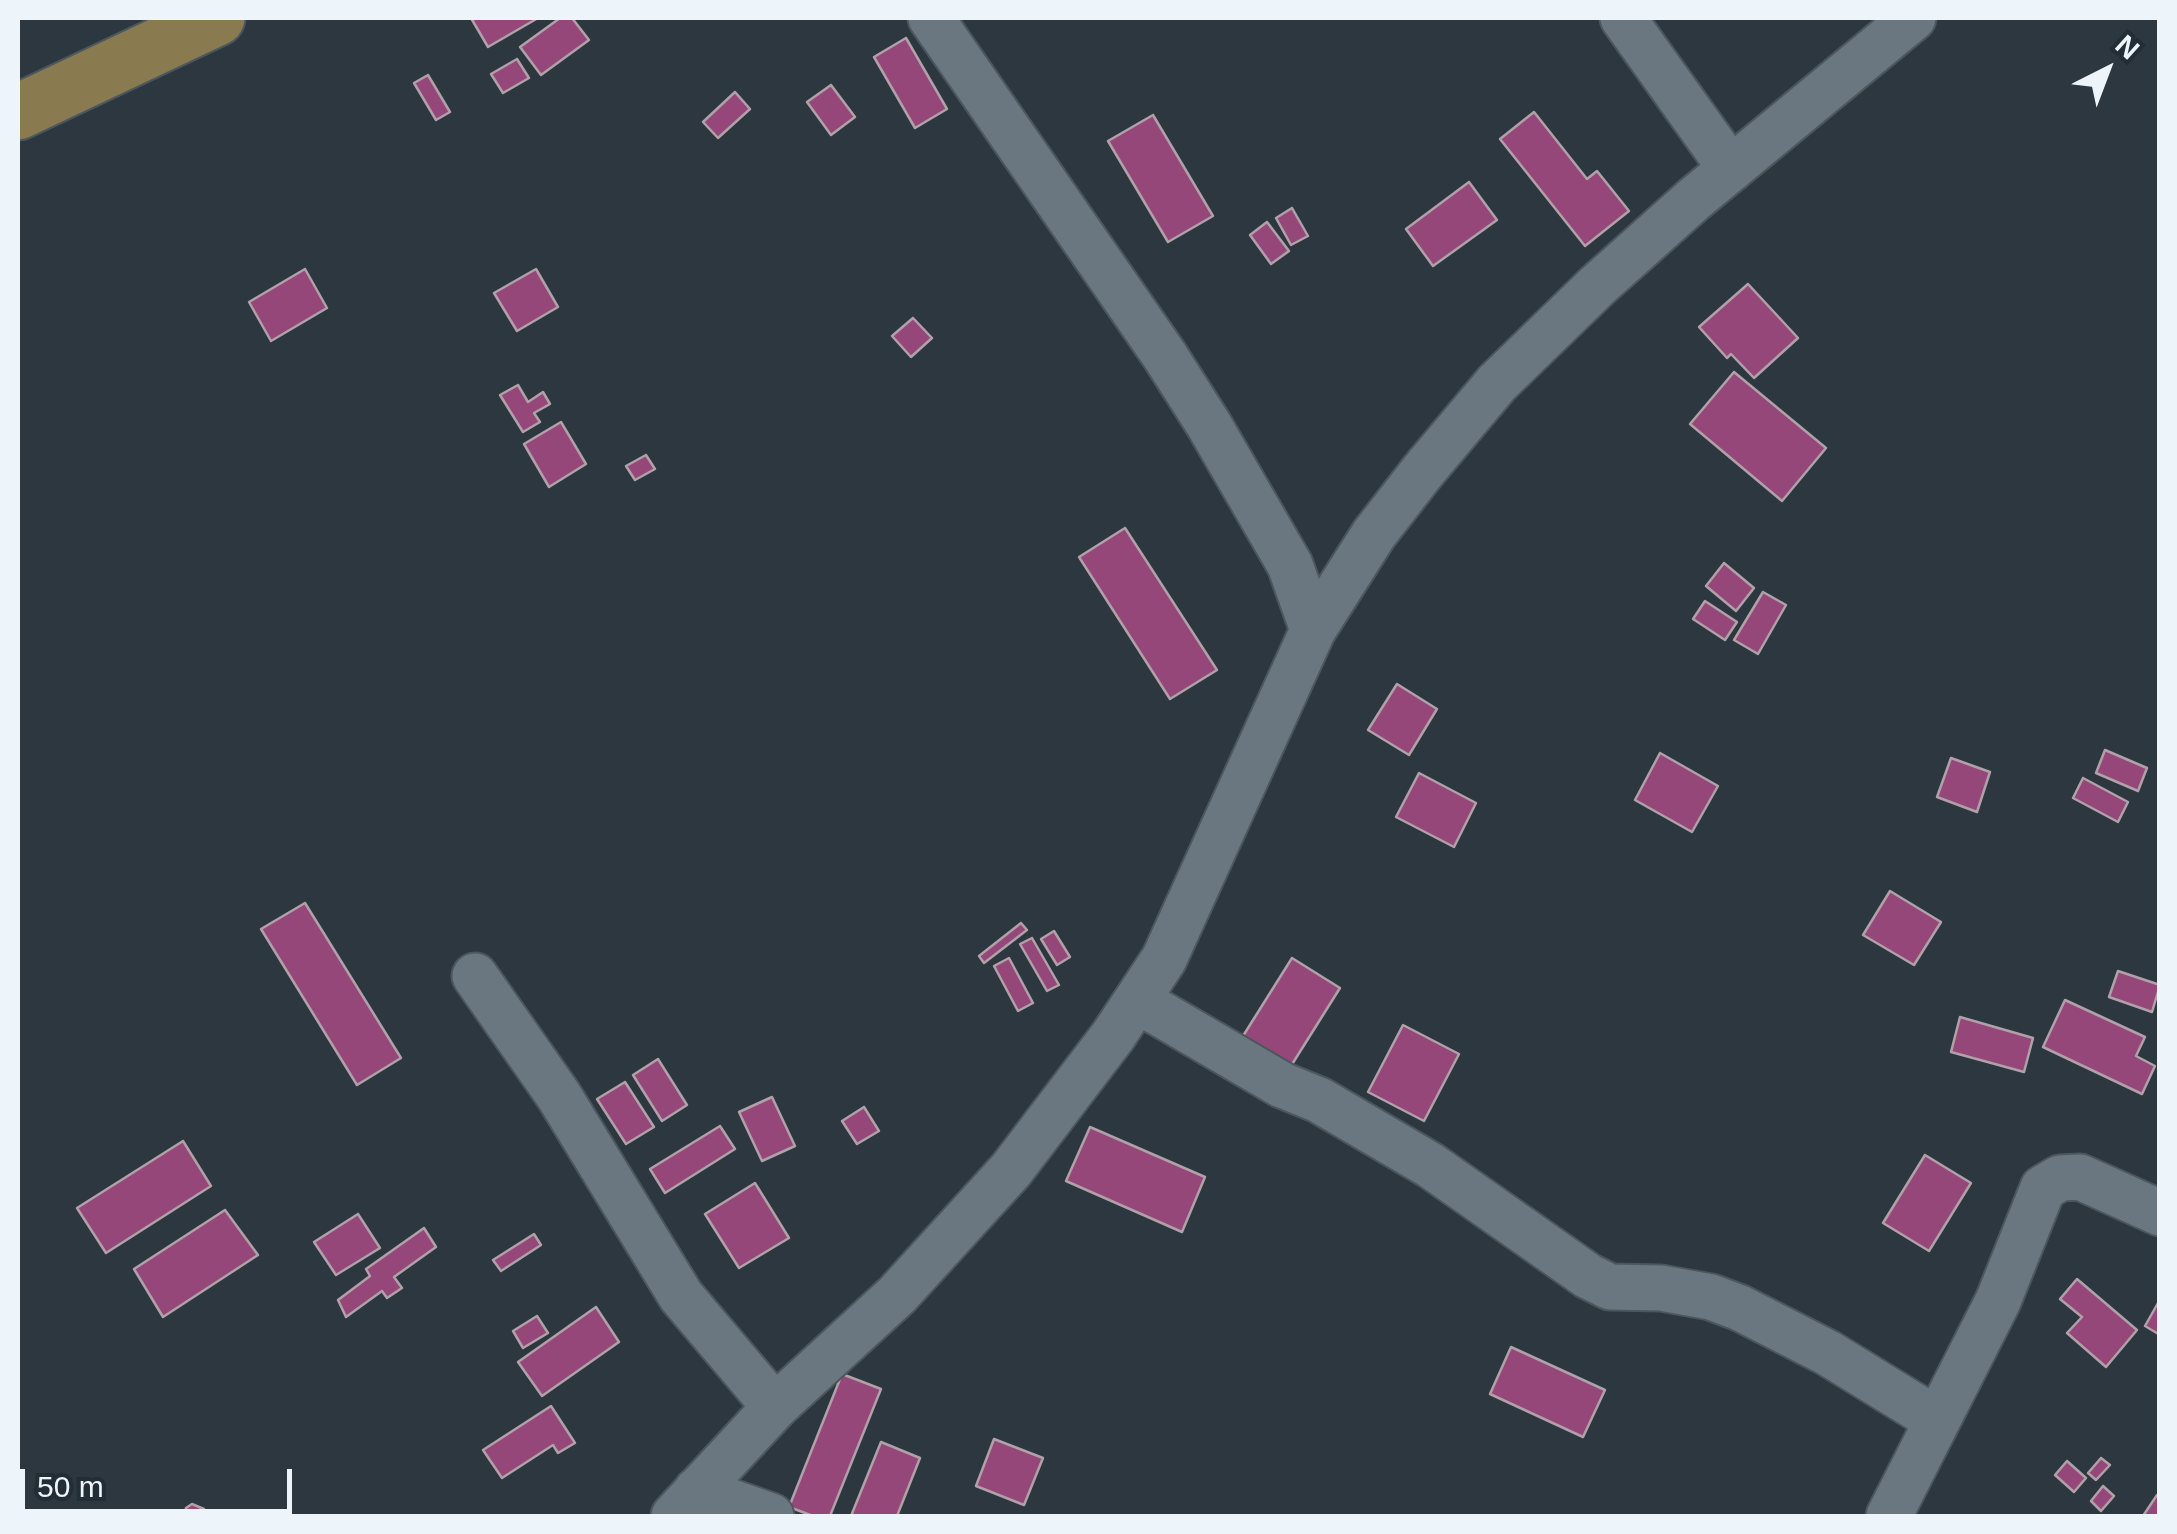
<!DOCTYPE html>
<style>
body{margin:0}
#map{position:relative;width:2177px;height:1534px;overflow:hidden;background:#2c3740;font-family:Helvetica,sans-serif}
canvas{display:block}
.frame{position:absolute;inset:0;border:20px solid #edf4fa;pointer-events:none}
.north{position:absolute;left:2057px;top:20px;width:100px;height:100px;-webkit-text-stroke:8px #222d35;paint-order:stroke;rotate:42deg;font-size:28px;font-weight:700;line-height:40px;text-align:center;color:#edf4fa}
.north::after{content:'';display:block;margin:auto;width:35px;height:45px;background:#edf4fa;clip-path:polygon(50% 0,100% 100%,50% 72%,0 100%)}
.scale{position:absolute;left:20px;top:1469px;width:272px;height:45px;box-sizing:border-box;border:5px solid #edf4fa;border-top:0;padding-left:12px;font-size:30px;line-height:35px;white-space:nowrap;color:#edf4fa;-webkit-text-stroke:8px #222d35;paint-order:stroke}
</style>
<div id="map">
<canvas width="2177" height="1534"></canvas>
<div class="frame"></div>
<div class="north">N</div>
<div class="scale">50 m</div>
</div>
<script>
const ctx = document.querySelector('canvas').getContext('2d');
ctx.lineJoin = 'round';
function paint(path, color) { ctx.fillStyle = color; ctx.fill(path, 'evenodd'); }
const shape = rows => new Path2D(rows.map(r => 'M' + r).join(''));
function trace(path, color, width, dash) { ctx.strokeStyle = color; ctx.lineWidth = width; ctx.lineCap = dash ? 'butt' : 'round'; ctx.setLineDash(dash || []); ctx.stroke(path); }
const building = shape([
 [471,18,538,18,488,47,471,18],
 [560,18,572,18,589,40,541,75,520,47,560,18],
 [906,38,947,109,915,128,874,57,906,38],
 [517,59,529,78,503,93,491,74,517,59],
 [428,75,450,112,436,120,414,83,428,75],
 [831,85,855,117,831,135,807,102,831,85],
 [735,92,750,109,718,138,703,122,735,92],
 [1534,112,1587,179,1597,171,1629,211,1585,246,1500,139,1534,112],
 [1153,115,1213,216,1168,242,1108,141,1153,115],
 [1469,182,1497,220,1433,266,1406,229,1469,182],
 [1292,208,1308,236,1291,245,1276,218,1292,208],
 [1267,222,1289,251,1271,264,1250,235,1267,222],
 [305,269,327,308,271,341,249,302,305,269],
 [536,269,558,307,517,331,494,293,536,269],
 [1748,284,1798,338,1754,378,1731,354,1727,358,1699,327,1748,284],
 [913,318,932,338,911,357,892,336,913,318],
 [1734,372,1826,448,1782,501,1690,424,1734,372],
 [518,385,528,402,543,392,550,404,534,413,540,422,523,432,500,395,518,385],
 [561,422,586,464,549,487,524,444,561,422],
 [646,455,655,469,635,480,626,466,646,455],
 [1125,528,1217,670,1170,699,1079,557,1125,528],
 [1724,563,1754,588,1736,611,1706,586,1724,563],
 [1763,592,1786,605,1758,654,1734,640,1763,592],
 [1705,601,1737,622,1725,640,1693,619,1705,601],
 [1397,684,1437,709,1409,755,1368,730,1397,684],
 [2105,750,2147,768,2138,791,2096,773,2105,750],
 [1660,753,1718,786,1692,832,1635,800,1660,753],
 [1951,758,1990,772,1977,812,1937,797,1951,758],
 [1419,773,1476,803,1454,847,1396,817,1419,773],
 [2083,778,2128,802,2118,822,2073,798,2083,778],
 [1890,891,1941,922,1914,965,1863,935,1890,891],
 [305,903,401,1058,357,1085,261,929,305,903],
 [1021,923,1027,930,984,963,979,956,1021,923],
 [1054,931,1070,957,1057,965,1041,939,1054,931],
 [1032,938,1059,985,1047,991,1020,944,1032,938],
 [1009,958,1033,1003,1018,1011,994,966,1009,958],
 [1292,958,1340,988,1291,1066,1243,1036,1292,958],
 [2118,971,2160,985,2152,1012,2109,997,2118,971],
 [2065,1000,2145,1037,2136,1056,2155,1066,2142,1094,2043,1047,2065,1000],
 [1960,1017,2033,1038,2024,1072,1951,1052,1960,1017],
 [1403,1025,1459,1054,1424,1121,1368,1092,1403,1025],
 [658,1059,687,1105,662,1121,633,1075,658,1059],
 [625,1082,654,1127,626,1144,597,1099,625,1082],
 [772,1097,795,1146,762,1161,739,1112,772,1097],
 [864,1107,879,1131,857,1144,842,1121,864,1107],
 [720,1126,735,1149,665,1193,650,1169,720,1126],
 [1090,1127,1205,1177,1182,1232,1066,1181,1090,1127],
 [183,1141,211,1186,106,1253,77,1208,183,1141],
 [1925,1155,1971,1183,1929,1251,1883,1223,1925,1155],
 [755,1183,789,1238,739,1268,705,1214,755,1183],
 [225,1210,258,1255,163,1317,134,1269,225,1210],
 [358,1214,380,1248,336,1275,314,1242,358,1214],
 [424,1228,436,1247,394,1277,402,1288,387,1298,382,1291,346,1317,338,1300,370,1276,366,1269,424,1228],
 [534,1234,541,1245,501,1271,493,1260,534,1234],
 [2077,1279,2137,1330,2106,1367,2067,1333,2082,1317,2060,1299,2077,1279],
 [2158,1303,2160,1304,2160,1335,2145,1326,2158,1303],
 [596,1307,619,1342,542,1396,518,1362,596,1307],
 [537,1316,548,1333,523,1348,513,1331,537,1316],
 [1511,1347,1605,1390,1583,1437,1490,1394,1511,1347],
 [842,1374,881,1389,830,1516,813,1516,789,1507,842,1374],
 [551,1406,575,1443,558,1453,553,1445,502,1478,483,1450,551,1406],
 [994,1439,1043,1458,1024,1505,976,1486,994,1439],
 [881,1442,920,1458,897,1516,851,1516,881,1442],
 [2101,1458,2110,1465,2096,1480,2088,1473,2101,1458],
 [2067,1461,2086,1478,2074,1492,2055,1475,2067,1461],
 [2103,1486,2114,1496,2101,1511,2091,1501,2103,1486],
 [2157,1495,2160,1497,2160,1516,2143,1516,2157,1495],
 [192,1504,204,1509,205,1516,185,1516,186,1508,192,1504]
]);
paint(building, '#964779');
trace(building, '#b0a1a9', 2.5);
const minor = shape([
 [931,18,1165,356,1209,425,1290,565,1313,630],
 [1623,18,1731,169],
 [475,976,559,1096,681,1296,775,1407],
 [1137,1000,1282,1085,1319,1100,1430,1165,1588,1276,1610,1287,1661,1288,1711,1297,1740,1308,1828,1353,1937,1420],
 [697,1490,771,1516],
 [674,1516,775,1407,897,1295,1011,1170,1113,1036,1164,959,1313,630,1374,534,1423,471,1497,383,1597,286,1693,200,1913,18],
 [1889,1516,1998,1301,2043,1188,2060,1178,2080,1177,2160,1213]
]);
const major = shape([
 [18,112,217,18]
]);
trace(minor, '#4c565d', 49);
trace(major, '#4c565d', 59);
trace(minor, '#6a7781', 45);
trace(major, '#8a7a50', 55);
</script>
